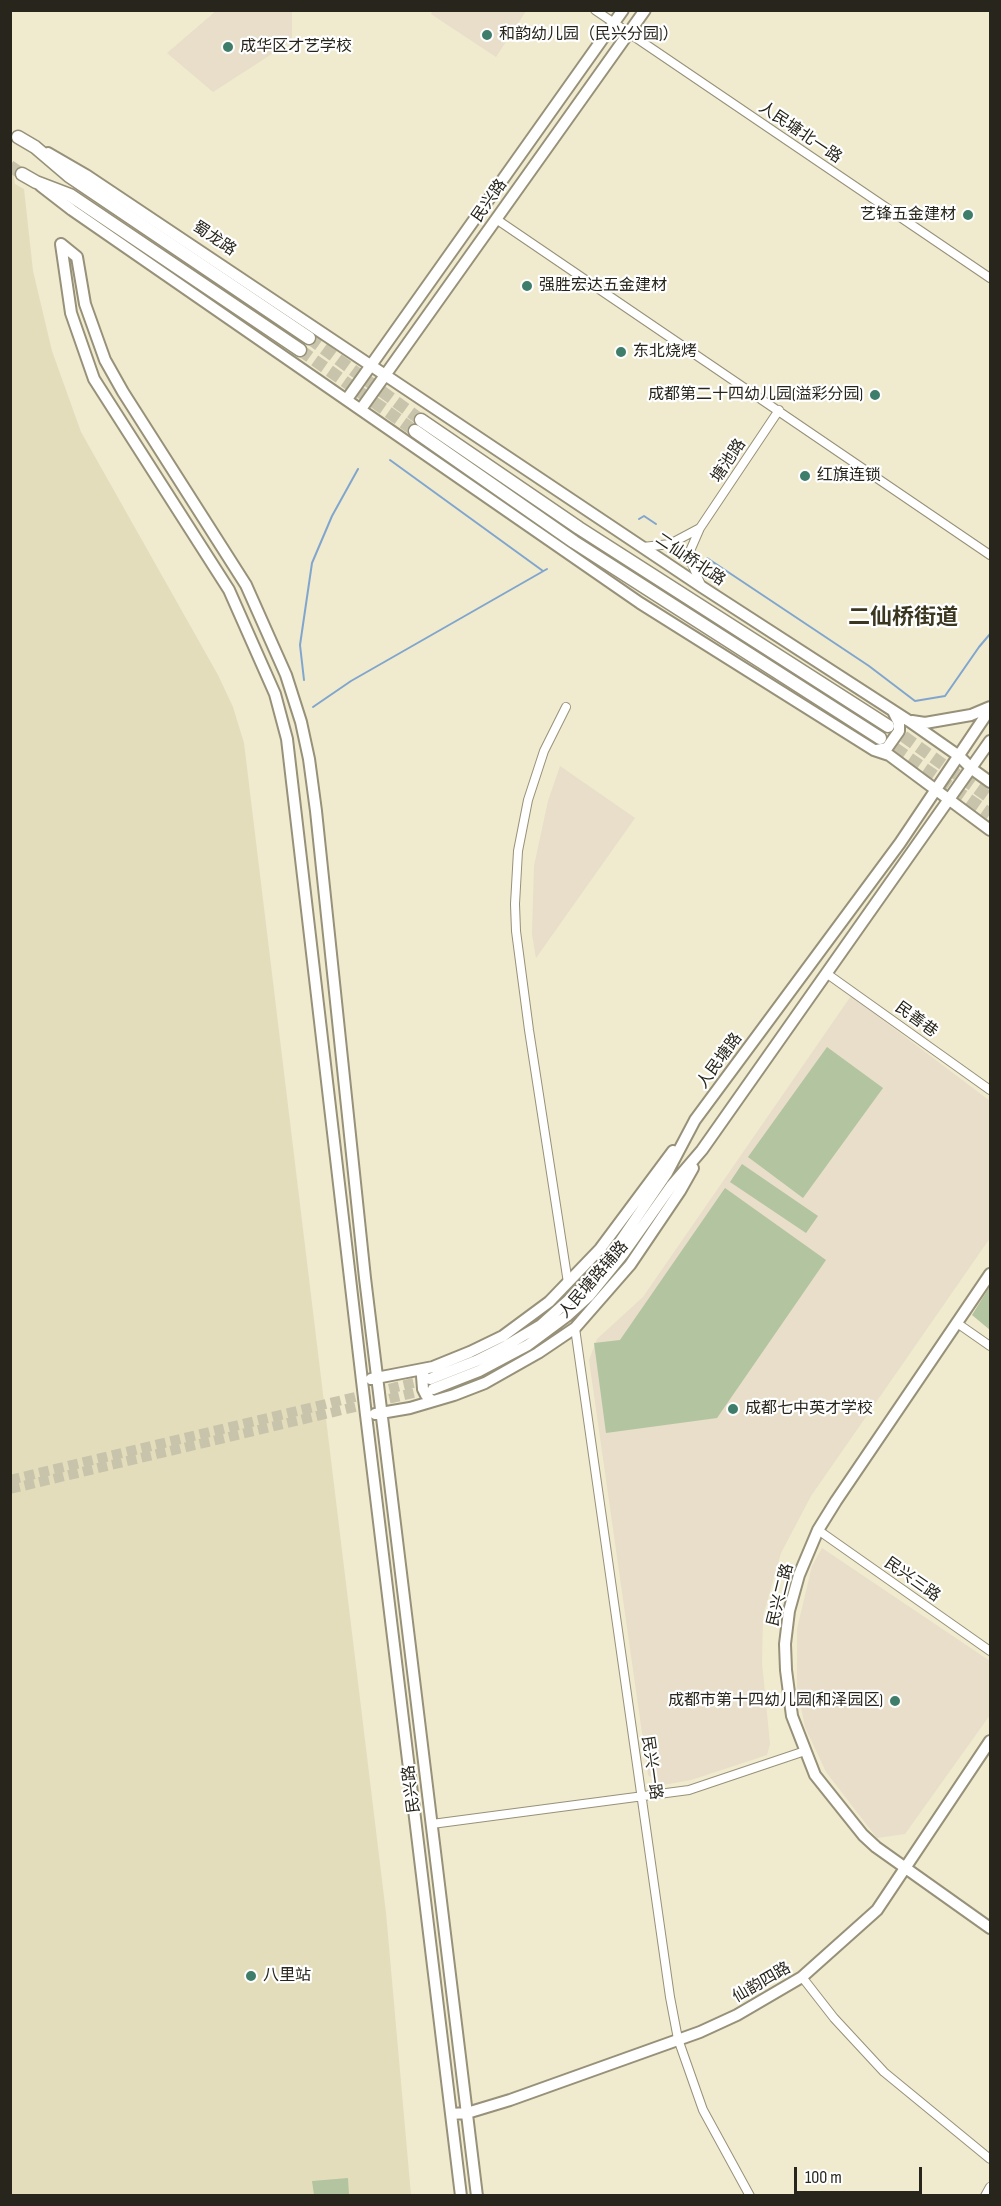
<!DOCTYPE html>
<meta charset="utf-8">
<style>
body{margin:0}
#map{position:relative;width:1001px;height:2206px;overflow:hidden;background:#f0eacf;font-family:"Sofia Sans Condensed",sans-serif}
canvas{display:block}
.frame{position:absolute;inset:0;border:12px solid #28261c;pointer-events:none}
.scale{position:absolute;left:794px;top:2167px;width:128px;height:27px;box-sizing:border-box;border:3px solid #28261c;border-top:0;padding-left:8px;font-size:18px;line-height:21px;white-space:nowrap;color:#28261c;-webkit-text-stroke:4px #fff;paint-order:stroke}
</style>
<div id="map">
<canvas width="1001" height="2206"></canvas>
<div class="frame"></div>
<div class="scale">100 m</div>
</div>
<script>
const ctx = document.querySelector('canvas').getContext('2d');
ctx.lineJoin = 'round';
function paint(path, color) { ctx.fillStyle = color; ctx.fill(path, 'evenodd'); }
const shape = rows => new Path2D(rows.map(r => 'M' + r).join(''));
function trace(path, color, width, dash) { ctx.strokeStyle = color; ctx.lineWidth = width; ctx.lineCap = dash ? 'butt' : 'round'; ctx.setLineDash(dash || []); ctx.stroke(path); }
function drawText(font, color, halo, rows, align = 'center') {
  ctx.font = font + ' "Sofia Sans Condensed","Noto Sans SC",sans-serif'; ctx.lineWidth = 4.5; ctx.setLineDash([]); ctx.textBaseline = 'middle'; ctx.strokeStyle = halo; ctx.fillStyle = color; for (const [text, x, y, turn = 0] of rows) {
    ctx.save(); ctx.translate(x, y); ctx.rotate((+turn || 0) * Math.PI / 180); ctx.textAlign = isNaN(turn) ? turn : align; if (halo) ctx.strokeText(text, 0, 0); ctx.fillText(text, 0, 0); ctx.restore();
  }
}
paint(shape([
 [10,147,15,184,24,189,33,271,52,351,81,432,218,675,233,707,244,743,386,1913,411,2195,11,2195]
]), '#e4ddbb');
paint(shape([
 [433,10,526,10,526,11,496,57,431,14],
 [216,11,292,11,292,41,213,92,167,53],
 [560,766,635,818,536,958,532,934,534,866,548,801],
 [851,996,990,1101,990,1238,811,1496,781,1553,763,1616,762,1663,770,1744,767,1755,691,1780,663,1785,648,1775,589,1360,597,1339,643,1297],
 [822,1548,990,1661,990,1715,905,1834,877,1838,826,1772,805,1727,797,1687,797,1629,812,1566]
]), '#e8dec9');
paint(shape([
 [827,1047,883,1088,803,1198,748,1157],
 [742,1164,818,1216,806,1233,730,1182],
 [725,1188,826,1260,717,1418,606,1433,594,1343,620,1340],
 [990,1286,990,1330,972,1315],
 [348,2178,349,2195,314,2195,312,2181]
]), '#b2c4a0');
trace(shape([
 [390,460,543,571],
 [639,519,644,516,656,524],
 [707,558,869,666,915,701,945,696,979,647,990,634],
 [304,680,300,645,312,563,332,516,358,469],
 [313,707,351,681,547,569]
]), '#81a6ce', 2);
trace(shape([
 [10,1480,430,1379],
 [10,1489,430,1389]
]), '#c8c3ab', 10, [10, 5]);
trace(shape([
 [10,166,22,174],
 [309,338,421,420],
 [300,350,415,431],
 [889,726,990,798],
 [880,738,990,814]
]), '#c8c3ab', 12, [12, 6]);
const street = shape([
 [595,10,990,278],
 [496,219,990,555],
 [700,528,779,410],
 [643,547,670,544,700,528,690,551,692,564,701,585],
 [566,707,544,751,528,800,518,851,515,904,516,931,529,1030,568,1283],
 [826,973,990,1090],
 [957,1323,990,1346],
 [575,1328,670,1997,678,2039,703,2110,750,2196],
 [818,1530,990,1651],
 [432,1824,689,1790,805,1751],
 [802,1977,834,2018,884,2072,990,2159],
 [985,2196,990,2187]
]);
const secondary = shape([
 [48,153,86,175,702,587,909,721,959,756,972,769,990,782],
 [41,186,72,210,640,603,874,750,889,755,990,830],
 [61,244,77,257,85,304,105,360,123,392,246,585,286,675,301,722,309,759,316,811,365,1278,477,2196],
 [61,244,71,313,94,379,229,590,275,694,287,739,366,1415,461,2196],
 [347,399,623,10],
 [361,409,645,10],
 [912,721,925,723,971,715,990,707],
 [877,750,887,748,899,731,899,723,893,711],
 [990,1274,836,1501,818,1530,799,1575,789,1611,785,1644,786,1670,792,1716,815,1775,863,1835,876,1847,990,1928],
 [425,1369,422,1376,423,1389,426,1395,432,1401],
 [371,1379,433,1367,470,1352,503,1336,549,1302,600,1249,673,1151],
 [430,1379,476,1361,504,1347,541,1325,580,1290,619,1243,667,1173,695,1120,900,843,990,709],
 [433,1389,479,1371,528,1345,567,1316,589,1296,623,1254,672,1185,702,1150,990,741],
 [375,1414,410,1408,454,1395,485,1383,538,1353,575,1328,630,1265,680,1191,693,1168],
 [451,2114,467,2113,510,2100,700,2032,737,2015,802,1977,877,1910,990,1741]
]);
const primary = shape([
 [18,137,35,147,69,176,309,338],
 [22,174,36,182,70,195,300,350],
 [421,420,579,528,888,726],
 [415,431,574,542,880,738]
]);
trace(street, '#979179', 10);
trace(secondary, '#979179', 14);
trace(primary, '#979179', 15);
trace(street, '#fff', 8);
trace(secondary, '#fff', 10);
trace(primary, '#fff', 12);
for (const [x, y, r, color] of [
 [487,35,6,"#3e7d6a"],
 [228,47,6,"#3e7d6a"],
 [968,215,6,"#3e7d6a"],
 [527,286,6,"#3e7d6a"],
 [621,352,6,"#3e7d6a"],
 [875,395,6,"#3e7d6a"],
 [805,476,6,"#3e7d6a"],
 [733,1409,6,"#3e7d6a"],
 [895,1701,6,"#3e7d6a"],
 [251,1976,6,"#3e7d6a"]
]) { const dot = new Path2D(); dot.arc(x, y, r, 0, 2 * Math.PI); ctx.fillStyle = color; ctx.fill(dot); trace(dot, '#fff', 2); }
drawText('16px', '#28261c', '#fff', [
 ["和韵幼儿园（民兴分园)）",499,35],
 ["成华区才艺学校",240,47],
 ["艺锋五金建材",956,215,"right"],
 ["强胜宏达五金建材",539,286],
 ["东北烧烤",633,352],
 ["成都第二十四幼儿园(溢彩分园)",863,395,"right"],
 ["红旗连锁",817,476],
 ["成都七中英才学校",745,1409],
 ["成都市第十四幼儿园(和泽园区)",883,1701,"right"],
 ["八里站",263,1976]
], 'left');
drawText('16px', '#28261c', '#fff', [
 ["人民塘北一路",800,133,34],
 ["民兴路",490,201,-55],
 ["蜀龙路",214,239,34],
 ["塘池路",729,461,-56],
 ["二仙桥北路",690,560,34],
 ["民善巷",916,1020,36],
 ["人民塘路",720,1061,-54],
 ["人民塘路辅路",594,1280,-49],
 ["民兴三路",912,1580,35],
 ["民兴二路",781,1595,-76],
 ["民兴一路",651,1768,82],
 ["民兴路",412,1789,-97],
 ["仙韵四路",762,1983,-30]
]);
drawText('bold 22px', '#3b3620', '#fff', [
 ["二仙桥街道",903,618]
]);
</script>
